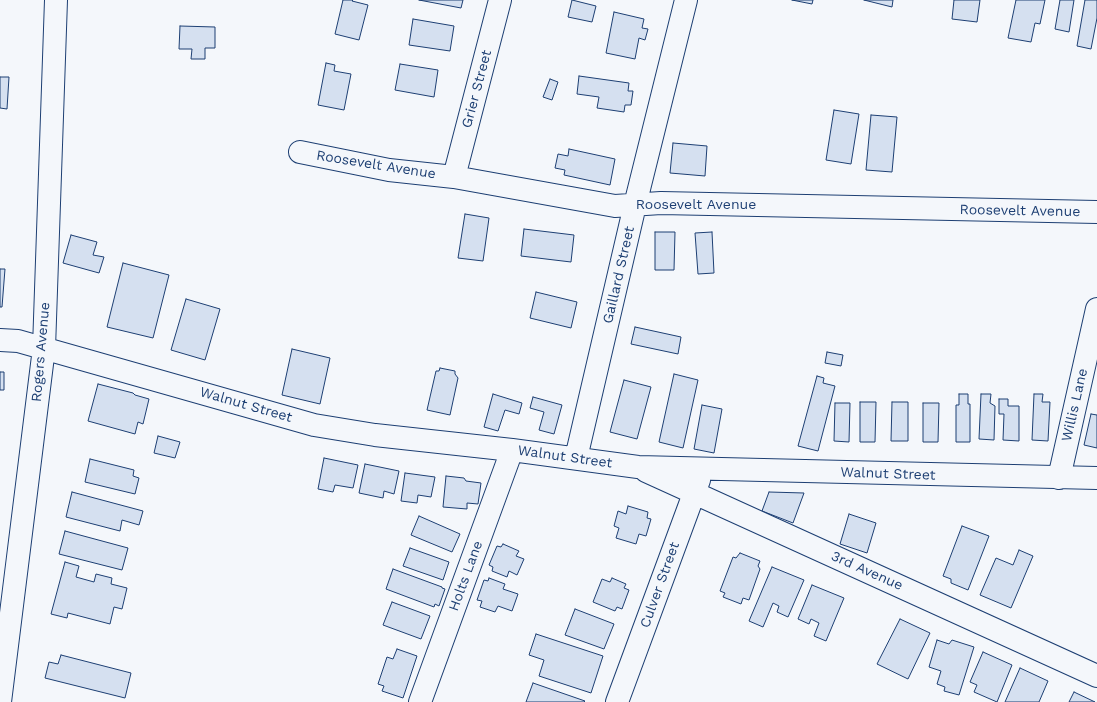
<!DOCTYPE html>
<style>
body{margin:0}
canvas{display:block;background:#f4f7fb}
</style>
<canvas width="1097" height="702"></canvas>
<script>
const ctx = document.querySelector('canvas').getContext('2d');
ctx.lineJoin = 'round';
function paint(path, color) { ctx.fillStyle = color; ctx.fill(path, 'evenodd'); }
const shape = rows => new Path2D(rows.map(r => 'M' + r).join(''));
function trace(path, color, width, dash) { ctx.strokeStyle = color; ctx.lineWidth = width; ctx.lineCap = dash ? 'butt' : 'round'; ctx.setLineDash(dash || []); ctx.stroke(path); }
function drawText(font, color, halo, rows, align = 'center') {
  ctx.font = font + ' "Work Sans",sans-serif'; ctx.lineWidth = 3; ctx.setLineDash([]); ctx.textBaseline = 'middle'; ctx.strokeStyle = halo; ctx.fillStyle = color; for (const [text, x, y, turn = 0] of rows) {
    ctx.save(); ctx.translate(x, y); ctx.rotate((+turn || 0) * Math.PI / 180); ctx.textAlign = isNaN(turn) ? turn : align; if (halo) ctx.strokeText(text, 0, 0); ctx.fillText(text, 0, 0); ctx.restore();
  }
}
const building = shape([
 [343,0,353,0,352,1,368,5,359,40,335,34,343,0],
 [419,0,463,0,461,8,419,0],
 [572,0,596,6,592,22,568,17,572,0],
 [792,0,813,0,812,4,792,0],
 [864,0,893,0,892,7,864,0],
 [954,0,980,0,977,22,952,19,954,0],
 [1016,0,1045,0,1040,24,1035,23,1031,42,1008,38,1016,0],
 [1060,0,1074,0,1069,32,1055,29,1060,0],
 [1085,0,1097,0,1097,18,1091,49,1077,46,1085,0],
 [614,12,644,19,642,28,648,29,645,40,639,38,635,59,606,53,614,12],
 [413,19,454,26,450,51,409,45,413,19],
 [180,26,215,27,215,48,205,48,205,59,191,59,192,49,179,49,180,26],
 [326,63,335,65,334,71,351,74,344,110,318,105,326,63],
 [400,64,438,70,434,97,395,90,400,64],
 [579,76,629,83,628,91,633,91,631,105,625,105,624,112,597,108,599,97,577,94,579,76],
 [0,77,9,77,7,109,0,108,0,77],
 [550,79,558,82,552,100,543,97,550,79],
 [834,110,859,114,851,164,826,160,834,110],
 [871,115,897,117,892,172,866,170,871,115],
 [673,143,707,146,705,176,670,173,673,143],
 [569,149,615,159,610,185,564,175,565,170,555,168,558,154,568,156,569,149],
 [465,214,489,218,483,261,458,258,465,214],
 [524,229,574,235,571,262,521,256,524,229],
 [655,232,675,232,674,270,655,270,655,232],
 [712,232,714,273,698,274,695,233,712,232],
 [71,235,97,242,93,255,104,257,99,273,63,263,71,235],
 [123,263,169,275,153,338,107,327,123,263],
 [0,269,5,269,2,307,0,307,0,269],
 [536,292,577,302,571,328,530,318,536,292],
 [186,299,220,309,205,360,171,350,186,299],
 [635,327,681,337,678,354,631,344,635,327],
 [292,349,330,358,320,404,282,395,292,349],
 [827,352,843,355,841,366,825,363,827,352],
 [440,368,455,371,455,374,458,378,450,415,427,410,436,371,439,371,440,368],
 [0,372,4,372,4,390,0,390,0,372],
 [674,374,698,380,683,448,659,442,674,374],
 [817,376,824,378,823,383,835,386,818,451,798,446,817,376],
 [624,380,651,387,637,439,610,432,624,380],
 [98,384,133,393,135,395,149,399,143,424,138,422,135,434,88,421,98,384],
 [493,394,522,403,519,414,505,410,498,431,484,427,493,394],
 [959,394,968,394,968,404,970,404,970,442,956,442,956,405,959,405,959,394],
 [981,394,991,394,990,403,995,406,994,440,979,439,981,394],
 [1034,394,1043,394,1042,402,1050,402,1048,441,1032,440,1034,394],
 [533,397,562,405,554,434,539,430,544,412,530,408,533,397],
 [999,399,1008,399,1008,406,1019,406,1019,441,1003,440,1004,414,999,414,999,399],
 [860,402,876,402,875,442,860,442,860,402],
 [892,402,908,402,908,441,891,441,892,402],
 [835,403,850,403,849,442,834,441,835,403],
 [923,403,939,403,938,442,923,442,923,403],
 [702,405,722,409,714,453,694,449,702,405],
 [1091,414,1097,415,1097,448,1084,445,1091,414],
 [158,436,180,442,175,458,154,453,158,436],
 [324,458,358,465,353,488,335,485,333,492,318,489,324,458],
 [90,459,134,470,133,476,139,478,135,494,85,482,90,459],
 [365,464,399,471,394,494,384,491,383,498,359,493,365,464],
 [405,473,435,477,431,497,418,495,417,503,401,501,405,473],
 [446,476,464,478,466,481,481,483,478,504,467,503,467,509,443,507,446,476],
 [72,492,143,511,139,525,122,520,120,531,66,517,72,492],
 [769,492,804,493,793,523,762,511,769,492],
 [628,506,648,512,647,518,651,519,646,536,639,534,636,544,616,538,619,528,614,526,618,511,626,514,628,506],
 [849,514,876,523,867,553,840,544,849,514],
 [419,516,460,534,452,552,411,535,419,516],
 [962,526,989,536,968,590,951,583,951,579,943,576,962,526],
 [65,531,128,548,122,570,59,554,65,531],
 [503,544,519,551,516,556,524,559,517,575,509,571,507,577,492,571,493,567,489,565,497,546,501,547,503,544],
 [410,548,449,562,443,580,403,566,410,548],
 [1019,550,1033,556,1011,608,980,595,996,558,1013,565,1019,550],
 [740,553,760,561,758,566,760,569,749,600,743,598,741,604,723,597,725,593,720,591,733,557,736,558,740,553],
 [65,562,79,566,76,577,94,582,96,574,112,578,111,584,127,588,122,609,114,607,110,624,68,613,67,618,51,614,65,562],
 [772,567,804,580,788,617,777,612,779,606,773,603,763,627,749,621,772,567],
 [393,569,442,587,442,588,445,589,439,606,435,604,434,607,386,589,393,569],
 [489,578,505,584,503,589,518,594,512,611,498,606,495,612,480,607,482,601,477,600,484,580,488,581,489,578],
 [612,578,626,584,624,588,629,590,622,609,617,607,615,611,593,602,602,579,610,582,612,578],
 [812,585,844,598,826,641,814,636,819,623,811,619,809,624,798,619,812,585],
 [392,602,430,616,421,639,383,625,392,602],
 [575,609,614,624,604,649,565,635,575,609],
 [900,619,930,633,908,679,877,664,900,619],
 [536,634,603,656,591,693,539,676,544,660,529,655,536,634],
 [937,640,949,644,952,640,974,647,959,695,944,691,945,687,937,684,941,671,929,667,937,640],
 [397,649,417,656,403,698,382,691,384,686,378,684,387,657,393,659,397,649],
 [983,652,1012,665,997,702,974,692,977,685,970,682,983,652],
 [61,655,131,673,125,698,45,678,49,662,58,664,61,655],
 [1020,668,1048,681,1039,702,1005,702,1020,668],
 [533,683,585,701,584,702,526,702,533,683],
 [1074,692,1095,702,1069,702,1074,692]
]);
paint(building, '#d5e0f0');
trace(building, '#1d3f73', 1);
const minor = shape([
 [300,152,389,170,454,177,615,206,661,203,1097,212],
 [454,177,500,0],
 [0,340,18,341,314,425,375,435,512,450,638,467,1097,478],
 [576,458,635,205,686,0],
 [646,471,1097,676],
 [1059,478,1097,309],
 [0,702,44,348,56,0],
 [420,702,512,450],
 [617,702,699,480]
]);
trace(minor, '#1d3f73', 24);
trace(minor, '#f4f7fb', 22);
drawText('14px', '#1d3f73', '#f4f7fb', [
 ["Grier Street",477,89,-75],
 ["Roosevelt Avenue",376,165,9],
 ["Roosevelt Avenue",696,205],
 ["Roosevelt Avenue",1020,211,1],
 ["Gaillard Street",619,275,-77],
 ["Rogers Avenue",41,352,-85],
 ["Walnut Street",246,405,16],
 ["Willis Lane",1075,405,-77],
 ["Walnut Street",565,457,8],
 ["Walnut Street",888,474,2],
 ["3rd Avenue",867,571,24],
 ["Holts Lane",466,576,-70],
 ["Culver Street",660,585,-70]
]);
</script>
